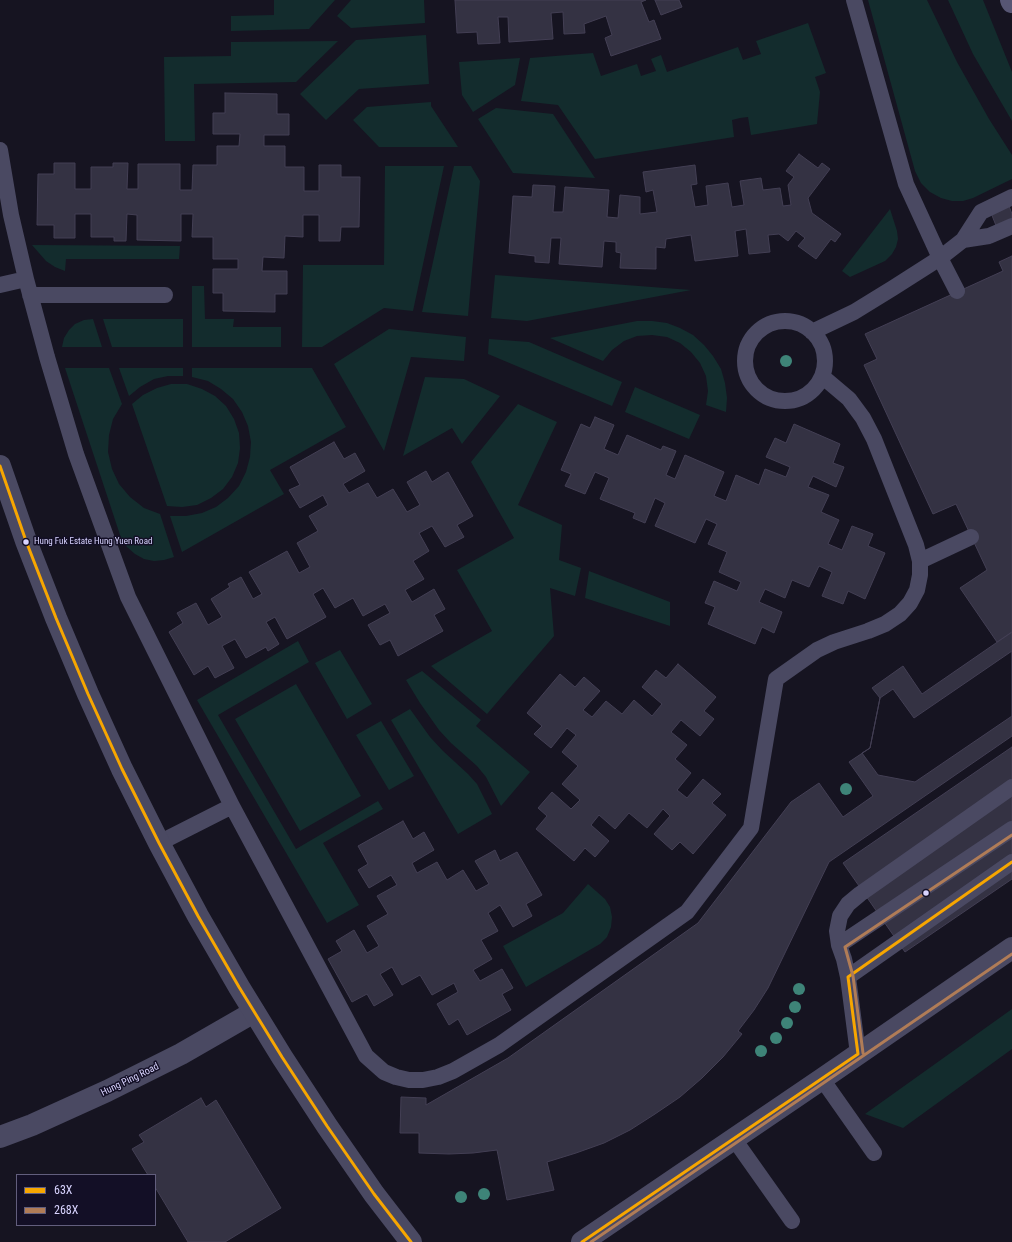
<!DOCTYPE html>
<style>
body{margin:0}
#map{position:relative;width:1012px;height:1242px;overflow:hidden;background:#161421;font-family:"Roboto Condensed",sans-serif}
canvas{display:block}
.legend{position:absolute;left:16px;top:1174px;width:140px;height:52px;box-sizing:border-box;background:#130f26;border:1px solid #625e7d;margin:0;padding:5px 7px;list-style:none;font-size:12px;color:#d9d4ff}
.legend li{display:flex;align-items:center;gap:8px;height:20px}
.legend b{width:20px;border:1px solid #625e7d}
</style>
<div id="map">
<canvas width="1012" height="1242"></canvas>
<ul class="legend">
<li><b style="height:5px;background:#f7a600"></b>63X</li>
<li><b style="height:5px;background:#b07c57"></b>268X</li>
</ul>
</div>
<script>
const ctx = document.querySelector('canvas').getContext('2d');
ctx.lineJoin = 'round';
function paint(path, color) { ctx.fillStyle = color; ctx.fill(path, 'evenodd'); }
const shape = rows => new Path2D(rows.map(r => 'M' + r).join(''));
function trace(path, color, width, dash) { ctx.strokeStyle = color; ctx.lineWidth = width; ctx.lineCap = dash ? 'butt' : 'round'; ctx.setLineDash(dash || []); ctx.stroke(path); }
function drawText(font, color, halo, rows, align = 'center') {
  ctx.font = font + ' "Roboto Condensed",sans-serif'; ctx.lineWidth = 3; ctx.setLineDash([]); ctx.textBaseline = 'middle'; ctx.strokeStyle = halo; ctx.fillStyle = color; for (const [text, x, y, turn = 0] of rows) {
    ctx.save(); ctx.translate(x, y); ctx.rotate((+turn || 0) * Math.PI / 180); ctx.textAlign = isNaN(turn) ? turn : align; if (halo) ctx.strokeText(text, 0, 0); ctx.fillText(text, 0, 0); ctx.restore();
  }
}
paint(shape([
 [274,0,335,0,309,29,231,31,231,16,274,15],
 [351,0,424,0,425,23,351,28,337,16],
 [868,0,927,0,957,62,989,119,1012,155,1012,179,973,198,963,201,952,201,941,198,930,192,921,183,915,171],
 [948,0,983,0,1012,72,1012,121,973,54],
 [808,23,826,73,815,77,820,92,817,124,751,135,748,117,740,118,732,120,734,137,595,159,558,105,521,101,530,58,593,53,601,76,637,64,641,76,656,71,651,59,661,55,667,72,738,47,743,60,761,54,756,41],
 [426,35,429,84,359,89,326,120,300,94,356,40],
 [338,41,296,82,194,84,195,141,165,141,164,57,231,56,231,42],
 [520,58,515,85,473,112,462,95,459,62],
 [431,102,431,106,458,147,379,147,353,120,367,107],
 [496,108,553,114,595,178,513,173,478,119],
 [385,166,444,166,413,311,384,308,322,347,302,347,303,265,384,265],
 [454,166,471,166,480,181,468,316,422,312],
 [890,209,897,231,898,239,896,247,892,254,885,261,850,277,842,271],
 [32,245,180,246,179,259,66,259,65,271,55,267,46,261],
 [495,275,691,290,527,321,491,318],
 [192,286,204,286,205,319,234,319,233,327,281,327,281,347,192,347],
 [93,319,102,347,62,347,64,338,69,330,75,324,84,320],
 [103,319,183,319,183,347,112,347],
 [637,321,652,321,667,323,680,328,693,335,704,345,713,356,721,369,725,383,727,398,726,412,706,405,708,391,706,376,700,363,691,352,680,343,667,337,652,335,637,336,624,341,612,350,603,361,550,338],
 [389,329,466,337,464,361,411,357,384,451,334,364],
 [489,339,529,342,622,382,612,406,488,354],
 [65,368,109,368,122,404,113,419,109,435,108,452,112,469,119,484,130,497,144,508,160,514,174,557,164,560,154,561,144,559,135,554,127,547,121,538],
 [119,368,183,368,183,376,168,376,154,379,140,387,129,396],
 [192,368,312,368,346,427,270,470,284,494,182,552,170,516,186,516,202,513,216,507,228,498,239,486,246,472,250,457,251,442,248,426,242,412,233,399,221,389,208,381,192,377],
 [425,377,464,379,500,396,462,444,452,428,403,456],
 [171,384,187,384,202,389,215,396,226,406,234,419,239,433,240,448,238,463,232,477,223,489,211,498,197,505,182,507,167,506,132,404,143,395,157,388],
 [635,387,700,415,689,439,625,412],
 [518,404,557,422,518,505,562,525,559,560,581,568,575,596,550,588,554,636,487,714,431,666,492,631,457,570,514,538,471,462],
 [589,571,670,602,670,626,585,598],
 [298,641,309,662,218,715,296,849,378,801,383,809,323,843,359,905,327,923,197,700],
 [340,650,372,704,347,719,315,663],
 [422,671,481,720,476,726,530,772,501,806,486,777,477,766,451,743,439,730,420,703,406,680],
 [296,684,361,796,300,831,235,719],
 [410,709,430,737,443,751,468,774,477,784,492,814,458,834,391,720],
 [381,721,414,776,389,790,356,735],
 [588,884,605,899,610,907,612,917,611,927,607,937,600,944,526,987,503,946,563,913],
 [1012,1009,1012,1049,903,1128,865,1114]
]), '#132c2d');
const building = shape([
 [455,0,646,0,641,2,649,22,654,20,661,39,611,56,605,38,612,35,606,16,584,24,585,33,564,34,563,12,551,13,553,39,509,42,508,17,498,17,500,43,478,44,477,32,457,33,455,0],
 [655,0,679,0,682,7,661,15,655,0],
 [225,93,277,94,277,114,289,114,289,135,264,135,264,146,285,146,285,167,304,167,304,191,319,191,319,165,341,165,341,177,360,177,359,227,341,227,340,241,319,241,319,215,303,215,303,237,285,236,284,258,263,257,262,271,287,271,287,294,275,294,275,312,223,311,223,293,213,293,213,269,238,269,238,259,213,259,213,237,192,237,193,214,181,214,181,241,137,240,137,215,127,214,126,241,114,241,114,237,91,237,91,214,75,214,75,238,54,238,54,225,37,225,38,174,54,174,54,163,75,163,75,189,91,189,91,167,113,167,113,163,128,163,127,189,138,189,138,164,180,164,180,190,192,190,193,165,217,165,217,146,239,146,240,134,213,134,213,113,225,113,225,93],
 [799,154,818,168,822,163,830,169,808,198,812,213,841,234,835,242,831,239,816,259,798,246,805,238,796,231,788,241,779,234,768,235,770,252,749,254,746,229,735,231,738,256,695,261,691,235,666,239,665,248,656,247,656,269,620,268,621,253,616,252,616,242,604,241,602,267,559,264,561,238,551,238,549,263,535,262,535,256,509,253,513,196,532,197,533,185,555,186,553,212,563,212,565,187,609,190,607,217,618,218,620,195,640,197,640,214,657,212,653,190,646,192,643,172,695,165,697,184,691,185,695,207,708,205,706,186,728,183,732,207,744,205,740,181,761,178,763,190,780,188,783,206,791,205,788,185,794,177,786,171,799,154],
 [1009,206,1012,214,1012,221,997,228,991,213,1009,206],
 [1012,256,1012,632,997,642,960,588,987,570,956,504,933,514,864,365,877,359,865,334,1003,271,999,262,1012,256],
 [595,417,614,425,604,449,618,455,627,435,661,450,663,446,676,451,666,475,675,479,685,455,724,472,714,496,726,501,736,475,759,485,765,469,786,477,790,467,766,457,775,438,786,443,794,424,840,444,833,463,844,467,836,487,813,476,808,487,829,495,821,512,839,520,828,544,842,550,852,526,873,534,868,546,885,553,865,599,848,591,843,604,822,596,832,572,819,566,809,587,792,580,785,598,765,589,759,602,782,612,774,633,762,627,755,644,708,624,715,607,705,603,714,581,737,591,741,582,719,572,727,552,708,544,717,524,706,519,695,543,655,526,665,503,655,498,645,523,633,518,635,513,600,499,609,478,595,472,585,494,565,486,571,474,561,470,581,424,590,428,595,417],
 [334,442,344,459,355,453,365,471,343,484,349,493,368,483,377,498,393,489,407,512,420,505,407,482,426,471,432,482,448,472,473,516,457,525,464,537,445,547,432,526,419,533,429,551,413,561,424,579,405,590,412,602,434,589,445,609,434,615,443,631,398,656,390,640,380,645,368,625,390,613,385,604,363,616,353,598,335,608,323,588,313,594,326,617,287,639,275,617,266,622,279,644,268,651,266,647,246,658,235,639,222,646,234,668,215,678,208,666,194,675,169,632,183,623,177,613,196,603,208,625,222,617,211,599,230,587,228,584,241,577,253,599,262,594,249,572,287,551,299,573,310,567,297,543,318,531,309,516,328,505,323,495,300,508,289,490,300,485,290,467,334,442],
 [1012,632,1012,736,829,862,768,988,754,1010,738,1031,742,1034,723,1057,702,1078,680,1097,655,1114,630,1130,604,1143,576,1153,547,1162,554,1190,507,1200,497,1150,473,1153,449,1154,419,1153,419,1133,400,1133,401,1097,426,1098,426,1105,508,1058,698,923,791,802,819,783,843,817,873,796,849,762,870,748,880,698,872,688,903,666,922,694,1012,632],
 [1012,651,1012,716,915,782,878,775,862,753,870,748,880,698,893,689,914,718,1012,651],
 [678,664,716,697,704,711,714,719,700,736,681,720,671,732,687,745,675,759,691,773,677,790,687,798,703,779,721,794,712,803,726,815,693,854,680,842,672,850,654,834,670,816,663,809,647,828,629,813,615,829,599,815,591,825,609,841,595,857,585,848,574,861,536,829,547,816,538,808,552,792,571,809,580,800,562,784,578,766,562,752,576,735,567,728,551,748,534,734,542,726,527,713,560,674,575,687,584,677,600,691,583,710,592,717,606,701,622,714,634,700,652,716,662,704,642,687,656,670,666,678,678,664],
 [1012,747,1012,879,905,952,843,863,1012,747],
 [403,821,413,839,424,832,434,850,412,863,417,873,437,862,447,880,463,870,476,891,489,884,475,861,495,850,500,861,517,852,542,895,526,904,532,916,513,927,500,905,488,913,498,931,481,940,492,959,473,970,480,981,502,969,513,988,502,994,511,1010,467,1035,458,1019,449,1025,437,1004,458,992,454,983,432,995,420,975,402,985,392,967,380,974,393,995,374,1006,367,994,352,1002,328,959,342,951,336,941,354,930,367,953,379,946,367,926,388,914,377,896,397,885,391,875,369,888,358,870,368,864,358,846,403,821],
 [201,1098,206,1107,216,1100,281,1208,225,1242,188,1242,155,1187,155,1175,148,1175,132,1149,144,1142,139,1135,201,1098]
]);
paint(building, '#343243');
trace(building, '#433f54', 1);
trace(shape([
 [854,0,906,184,940,258,957,291],
 [0,150,11,215,26,279,47,357,76,454,128,597,232,806,366,1056,384,1072,396,1077,409,1080,423,1080,438,1077,453,1071,499,1045,687,912,751,828,776,679,817,650,834,642,868,631,885,624,900,614,910,603,917,590,920,575,920,561,916,545,874,439,863,418,849,399,823,377],
 [963,240,989,236,1012,226],
 [0,285,26,279],
 [30,295,165,295],
 '745 361a40 40 0 1 1 80 0a40 40 0 1 1-80 0Z',
 [812,332,854,312,893,288,940,258,963,240,981,212,1012,197],
 [920,561,971,537],
 [159,843,232,806],
 [839,945,1012,829],
 [848,977,1012,862],
 [858,1054,848,977,844,959,839,945,837,931,840,916,848,904,860,894,1012,787],
 [822,1079,874,1153],
 [734,1139,792,1221]
]), '#4a4962', 16);
trace(shape([
 [0,1137,32,1125,107,1091,181,1054,254,1012]
]), '#4a4962', 22);
trace(shape([
 [0,466,26,541,56,618,88,694,122,769,159,843,198,916,239,987,282,1057,327,1126,374,1194,411,1242],
 [582,1242,822,1079,1012,948]
]), '#4a4962', 22);
trace(shape([
 [1011,0,1012,2]
]), '#575674', 22);
trace(shape([
 [0,466,26,541,56,618,88,694,122,769,159,843,198,916,239,987,282,1057,327,1126,374,1194,411,1242],
 [582,1242,858,1054,848,977,1012,862]
]), '#f7a600', 3);
trace(shape([
 [863,1053,853,976,845,947,1012,835],
 [591,1242,1012,954]
]), '#b07c57', 3);
ctx.fillStyle = '#3e8478';
for (const [x, y] of [
 [786,361],
 [846,789],
 [799,989],
 [795,1007],
 [787,1023],
 [776,1038],
 [761,1051],
 [484,1194],
 [461,1197]
]) { ctx.beginPath(); ctx.arc(x, y, 6, 0, 2 * Math.PI); ctx.fill(); }
for (const [x, y, r, color] of [
 [26,542,3.5,"#d9d4ff"],
 [926,893,3.5,"#d9d4ff"]
]) { const dot = new Path2D(); dot.arc(x, y, r, 0, 2 * Math.PI); ctx.fillStyle = color; ctx.fill(dot); trace(dot, '#130f26', 1.5); }
drawText('9px', '#d9d4ff', '#130f26', [
 ["Hung Fuk Estate Hung Yuen Road",34,542]
], 'left');
drawText('10px', '#d9d4ff', '#130f26', [
 ["Hung Ping Road",130,1080,-26]
]);
</script>
